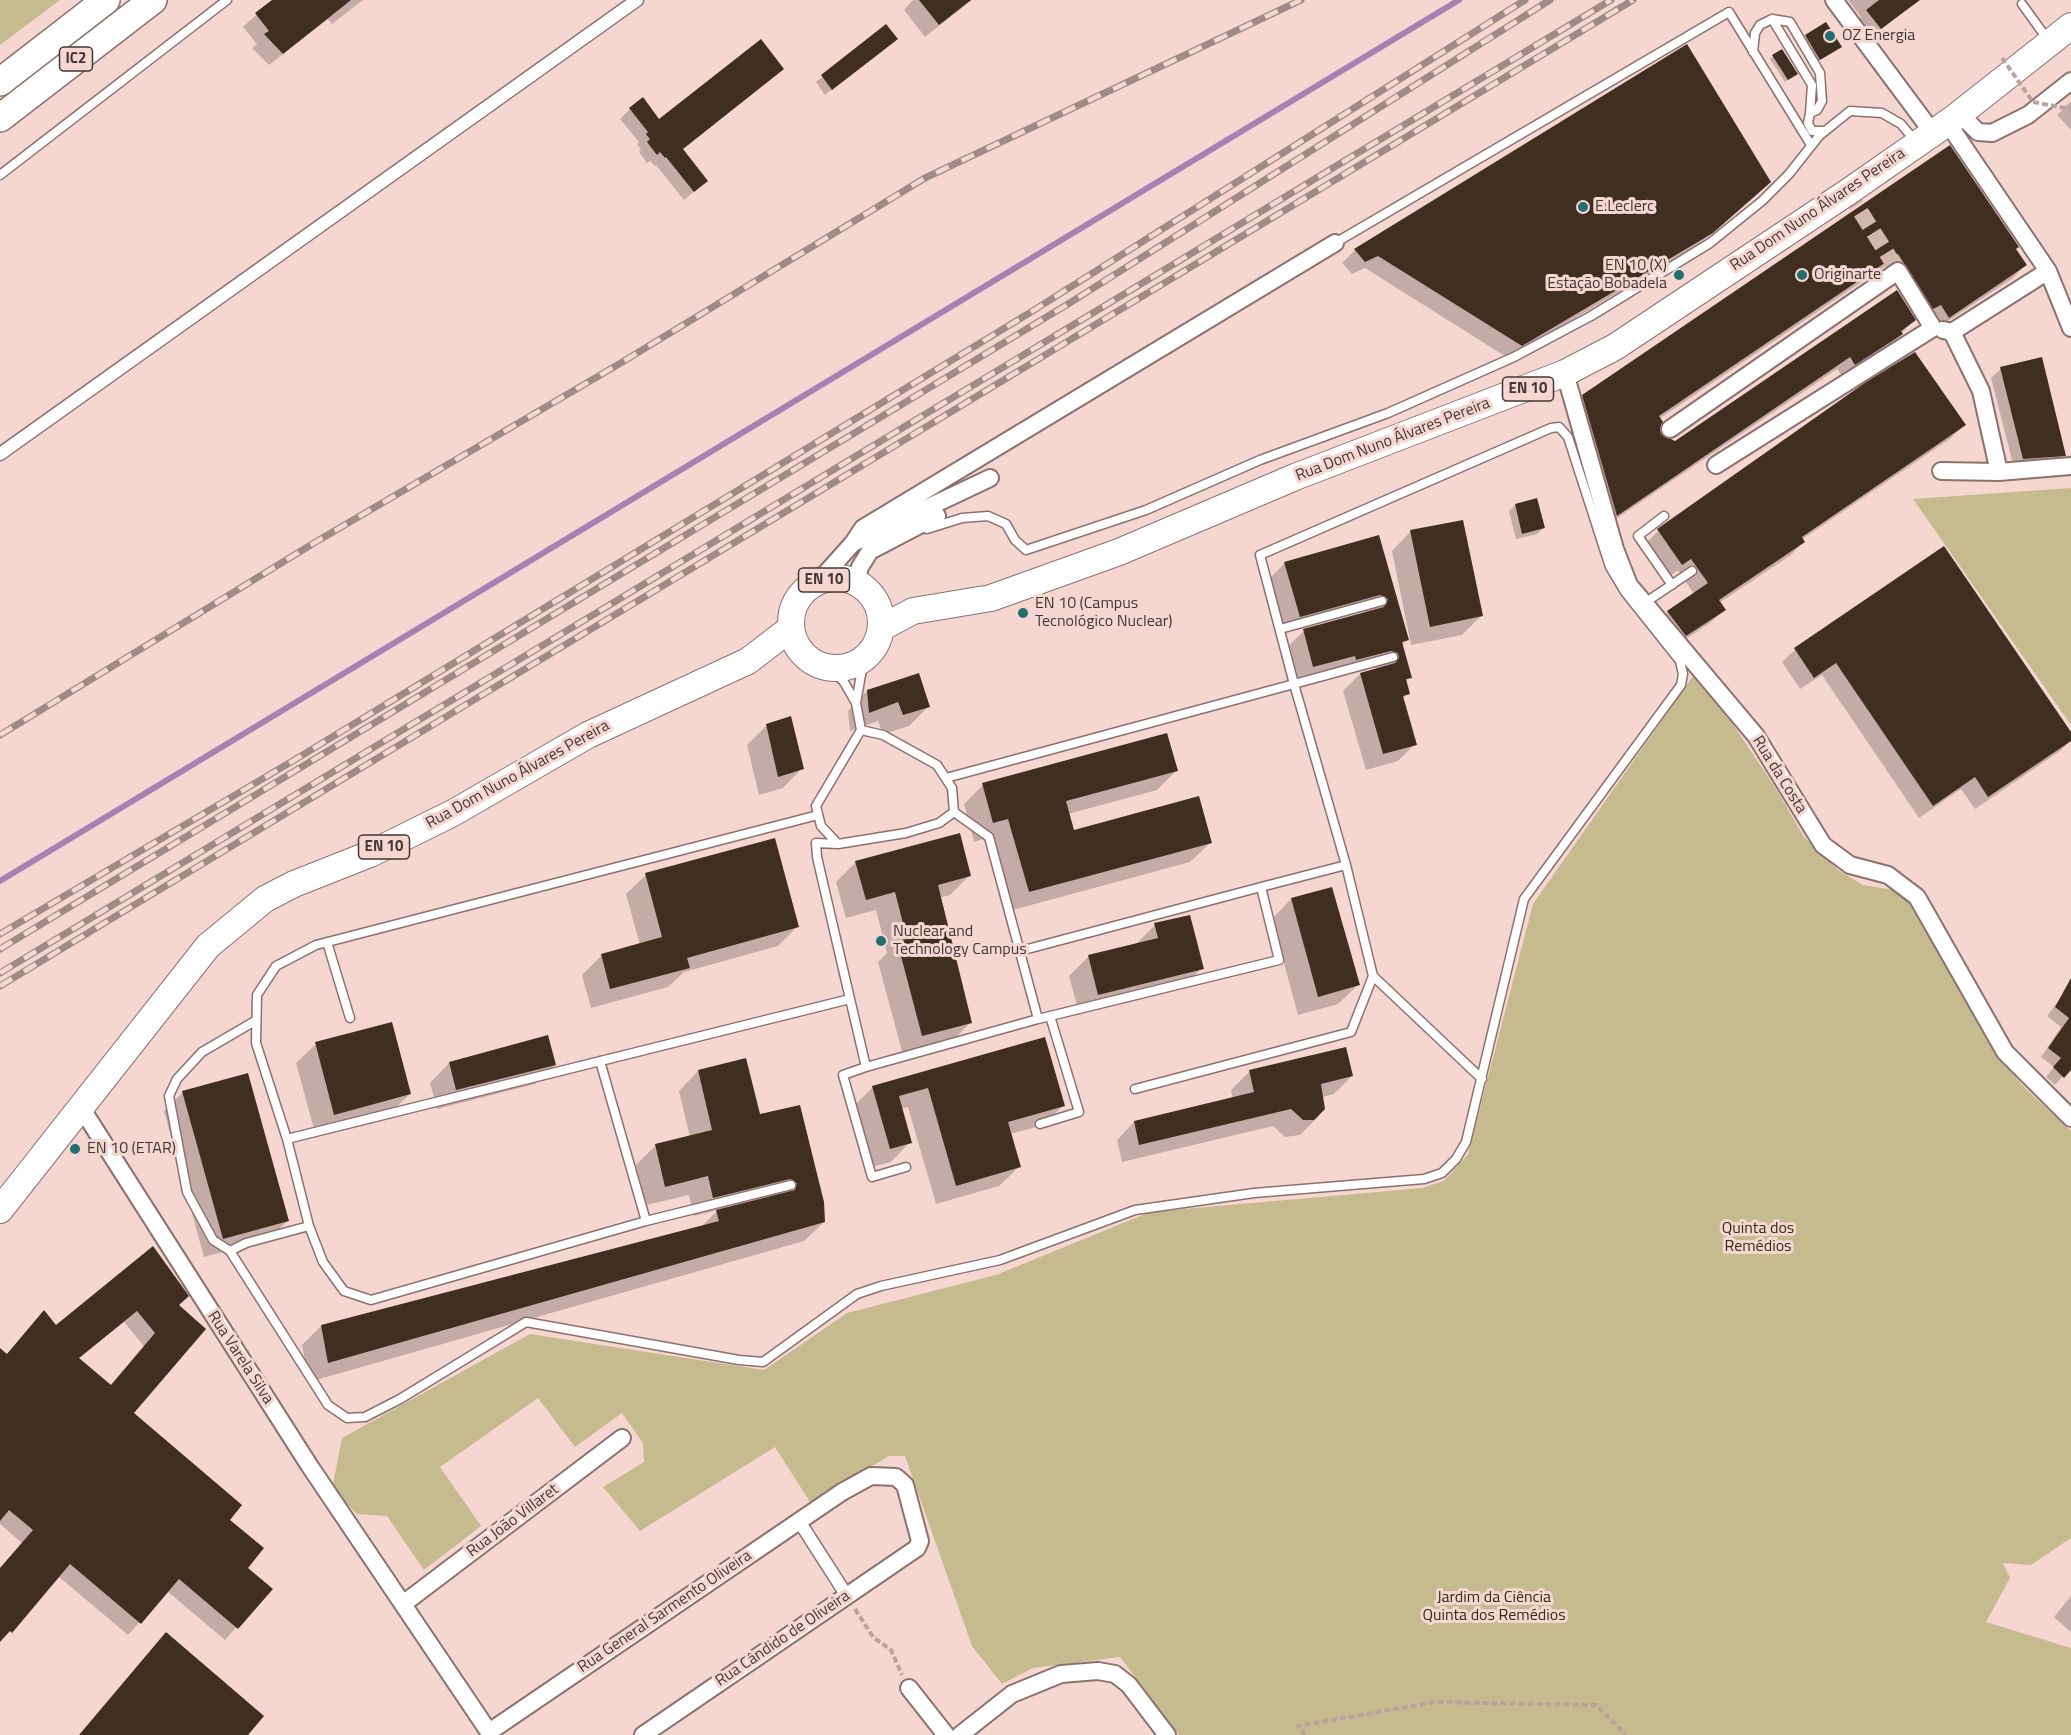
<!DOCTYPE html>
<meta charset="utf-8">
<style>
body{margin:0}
canvas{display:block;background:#f5d6d1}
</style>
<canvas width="2071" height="1735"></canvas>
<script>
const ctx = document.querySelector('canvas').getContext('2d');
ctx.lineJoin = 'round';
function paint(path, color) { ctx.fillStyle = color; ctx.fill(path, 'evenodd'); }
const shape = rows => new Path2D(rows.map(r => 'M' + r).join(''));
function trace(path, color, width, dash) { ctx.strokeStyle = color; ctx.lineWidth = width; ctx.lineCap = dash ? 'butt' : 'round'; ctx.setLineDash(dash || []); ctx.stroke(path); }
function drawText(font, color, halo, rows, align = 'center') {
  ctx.font = font + ' "Titillium Web",sans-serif'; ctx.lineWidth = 6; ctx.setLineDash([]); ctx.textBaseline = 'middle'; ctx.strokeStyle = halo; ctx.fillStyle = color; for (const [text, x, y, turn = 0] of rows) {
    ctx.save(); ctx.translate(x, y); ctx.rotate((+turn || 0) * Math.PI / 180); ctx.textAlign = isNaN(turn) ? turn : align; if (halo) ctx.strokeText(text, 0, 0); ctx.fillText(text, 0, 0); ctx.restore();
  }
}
paint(shape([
 [0,0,60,0,0,45],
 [2071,488,2071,725,1913,499],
 [1693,676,1732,723,1775,787,1804,837,1838,870,1863,885,1894,890,1912,903,1995,1053,2026,1089,2071,1131,2071,1538,2031,1565,2003,1563,2010,1578,1986,1622,2071,1648,2071,1735,1179,1735,1120,1657,1033,1668,1002,1684,972,1646,905,1456,889,1456,810,1502,775,1447,640,1531,603,1487,644,1462,643,1443,622,1413,575,1447,538,1398,440,1467,481,1526,424,1570,387,1516,357,1514,332,1489,342,1438,530,1334,764,1370,847,1313,996,1275,1150,1212,1422,1188,1444,1181,1468,1154,1533,904]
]), '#c6bb8f');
paint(shape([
 [273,0,363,0,332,24,328,19,269,65,252,48,257,44,243,27],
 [913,0,972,0,925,37,904,10],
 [1848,0,1917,0,1917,1,1868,40,1855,23,1861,17],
 [885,26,890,45,825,95,816,82],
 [1806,36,1837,49,1817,62,1803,38],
 [1782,51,1794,76,1785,82,1770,59],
 [782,69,682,150,706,181,684,200,656,165,655,166,650,161,647,163,639,152,641,150,637,144,639,142,620,119,630,109,659,121],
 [2071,101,2071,130,2057,115],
 [1950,147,2025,265,2013,278,1936,329,1920,320,1885,266,1659,419,1660,436,1675,443,1914,320,1889,347,1842,376,1837,369,1604,527,1570,409,1583,396],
 [1770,182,1698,245,1508,358,1365,268,1352,274,1342,263,1355,250],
 [2001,369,2064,455,2055,465,2014,468,1991,378],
 [1867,384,1964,425,1951,438,1801,540,1803,542,1791,555,1719,603,1724,610,1711,622,1673,648,1656,624,1668,612,1694,594,1678,570,1669,577,1646,543,1658,531],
 [1515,505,1543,528,1537,534,1516,539,1509,511],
 [1411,531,1481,616,1462,635,1411,645,1392,551],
 [1378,537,1407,640,1401,646,1410,677,1405,682,1408,693,1402,699,1415,744,1398,761,1366,770,1343,691,1360,674,1379,669,1374,667,1339,677,1338,672,1296,683,1287,647,1304,631,1367,613,1363,611,1283,633,1268,580,1285,563],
 [1944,549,2071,735,2071,740,2060,751,1975,809,1961,789,1919,818,1822,675,1800,689,1782,662,1795,650],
 [867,691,929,706,909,726,883,734,878,721,850,731,848,711],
 [767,725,802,768,783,788,759,795,747,745],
 [1176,771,1157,790,1068,814,1073,832,1210,843,1190,862,1009,911,989,837,974,842,964,804,983,785],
 [856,862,970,875,950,895,939,898,970,1023,951,1042,903,1055,878,962,887,953,876,910,846,918,836,882],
 [646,875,798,926,778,946,684,972,668,987,591,1008,582,975,602,955,640,945,626,894],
 [1291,899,1358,985,1338,1004,1298,1015,1272,919],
 [1155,925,1202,968,1182,988,1079,1013,1069,976,1089,956,1135,945],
 [2063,995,2071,1001,2071,1067,2055,1085,2046,1077,2054,1067,2041,1057,2061,1027,2047,1016],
 [1044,1038,1063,1105,1044,1125,1010,1134,1019,1167,999,1186,936,1204,908,1107,901,1109,910,1142,891,1162,871,1167,853,1107,873,1087],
 [316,1044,410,1094,390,1113,315,1133,296,1063],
 [1345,1049,1352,1076,1334,1094,1323,1097,1324,1104,1318,1117,1300,1135,1285,1137,1273,1126,1122,1162,1117,1140,1134,1122,1233,1099,1231,1090,1249,1072],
 [449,1063,555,1065,535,1084,437,1109,430,1083],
 [698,1071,759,1116,824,1222,804,1241,309,1382,302,1345,321,1326,701,1227,718,1210,694,1216,689,1195,646,1205,636,1165,656,1145,690,1137,679,1091],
 [183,1092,287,1221,268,1240,204,1257,164,1111],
 [152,1248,177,1306,132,1413,228,1520,246,1568,270,1589,225,1640,167,1591,128,1635,58,1576,0,1641,0,1569,22,1543,0,1524,0,1350,6,1355,44,1312,56,1328],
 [124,1322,144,1346,110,1386,78,1359],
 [2071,1596,2071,1632,2054,1617]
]), '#0003');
trace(shape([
 [0,881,1459,0]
]), '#a980b2', 6);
paint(shape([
 [272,0,351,0,283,54,264,34,269,31,255,13],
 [919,0,971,0,939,25],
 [1879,0,1920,0,1881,29,1866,10],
 [1826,22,1842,47,1820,60,1805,35],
 [886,24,898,39,832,90,821,75],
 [761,39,784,69,683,149,708,181,694,192,666,157,665,158,660,152,657,155,647,142,650,139,646,134,648,132,629,108,643,97,659,119],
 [1687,44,1771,182,1713,233,1522,346,1378,256,1365,262,1354,249],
 [1782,49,1798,74,1788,80,1772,55],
 [1950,145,2019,247,2016,249,2027,265,1949,318,1941,305,1933,309,1898,254,1659,416,1663,422,1660,429,1661,434,1675,441,1897,290,1916,320,1901,331,1903,334,1855,365,1850,357,1617,516,1582,395],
 [1915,352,1966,425,1802,537,1805,542,1719,600,1726,610,1686,636,1667,611,1708,583,1691,559,1682,565,1657,529,1866,382],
 [2042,357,2066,456,2023,459,2000,367],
 [1537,498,1545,528,1522,534,1515,504],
 [1463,520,1483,616,1430,627,1410,530],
 [1379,535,1409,640,1402,642,1412,678,1406,679,1410,694,1403,696,1417,745,1383,754,1360,673,1395,663,1399,658,1398,653,1391,651,1356,660,1355,656,1313,667,1303,629,1384,607,1388,599,1380,595,1300,617,1284,562],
 [1944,546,2071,732,2071,741,1988,797,1975,777,1933,806,1836,663,1814,678,1794,648],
 [919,673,930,707,903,715,898,702,869,713,867,690],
 [791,716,804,769,778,777,766,724],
 [1167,733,1178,771,1066,801,1074,830,1199,796,1212,843,1029,892,1008,819,993,823,982,783],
 [960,833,971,876,938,885,972,1023,922,1036,897,941,907,939,895,892,866,900,855,861],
 [775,838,799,927,687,958,690,968,610,989,601,954,662,937,645,873],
 [1332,887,1360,985,1318,997,1291,898],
 [1190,915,1204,969,1098,995,1088,955,1158,938,1154,923],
 [2071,978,2071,1070,2064,1078,2053,1067,2061,1058,2048,1048,2069,1018,2055,1007],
 [392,1022,411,1094,334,1115,315,1042],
 [548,1035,556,1065,456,1090,449,1062],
 [1045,1037,1065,1106,1008,1122,1021,1167,956,1186,928,1088,899,1096,912,1143,890,1149,872,1086],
 [1346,1047,1353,1076,1321,1084,1325,1109,1314,1120,1303,1120,1291,1109,1139,1145,1134,1121,1254,1092,1249,1070],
 [746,1058,760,1114,800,1105,824,1202,825,1222,328,1363,321,1325,719,1221,716,1210,795,1190,797,1183,790,1179,713,1198,708,1176,665,1187,655,1144,712,1130,698,1070],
 [248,1073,289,1221,223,1239,182,1091],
 [153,1246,189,1296,179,1305,206,1329,134,1413,242,1505,230,1520,264,1548,248,1568,273,1589,238,1629,179,1579,141,1624,70,1564,12,1633,10,1631,0,1642,0,1568,33,1530,9,1510,0,1521,0,1348,7,1354,44,1310,56,1325],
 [137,1311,155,1333,111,1385,79,1358],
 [166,1632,264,1716,248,1735,79,1735]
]), '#402f20');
trace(shape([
 [1848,192,1898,271]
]), '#d1b6b2', 16, [16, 8]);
const service = shape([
 [2022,4,2048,40],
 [1772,19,1812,85,1810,113],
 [1753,52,1755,33,1760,25,1772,19,1790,22,1820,73,1822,101,1817,110,1810,113,1808,123,1812,131,1824,131],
 [0,175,227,0],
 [1335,243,1729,12,1811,145],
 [1664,516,1638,536,1672,585],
 [927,529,962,518,988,516,1006,524,1015,540,1026,550,1146,510,1260,460,1388,413,1514,357,1591,316,1710,243,1762,201,1789,174,1819,136,1850,111,1882,113,1901,124,1916,142],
 [1643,604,1692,571],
 [1280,629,1382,601],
 [830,668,844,682,856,703,861,730,816,806,821,826,838,844,906,833,939,823,954,812,952,788,937,765,883,735,861,730],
 [856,703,862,669,874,649],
 [946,778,1294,684,1346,865,1261,887],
 [818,815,316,945,276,966,257,995,256,1043,287,1139,850,999,817,857,816,843,838,844],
 [327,942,350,1018],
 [1020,951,1261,887,1279,960,1038,1019],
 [1373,976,1482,1079],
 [850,999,866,1067,1038,1019,989,837,954,812],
 [255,1021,202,1052,177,1079,169,1096,187,1192,213,1240,230,1251,328,1405,347,1418,365,1417,400,1399,526,1322,739,1360,763,1362,857,1294,881,1286,1000,1260,1135,1210,1254,1193,1424,1179,1442,1173,1456,1159,1466,1142,1524,899,1681,685,1683,674,1680,661,1625,592,1610,567,1568,437,1559,427,1551,428,1260,555,1294,684,1393,657],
 [600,1061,646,1221],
 [866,1067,843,1075,872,1177,906,1167],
 [1135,1089,1351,1032,1373,976,1346,865],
 [1040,1124,1079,1112,1050,1016],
 [287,1139,309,1226,323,1262,344,1291,371,1300,646,1221,791,1185],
 [230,1251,246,1243,309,1226]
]);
const pedestrian = shape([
 [0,454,637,0],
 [799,1521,847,1596]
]);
const minor = shape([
 [1834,0,1933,133],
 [1959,113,1978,132,1992,133,2028,115,2071,81],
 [1947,122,2048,271,2071,328],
 [1943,330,1952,332,2048,271],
 [1952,332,1981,391,1999,472],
 [1565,373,1615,549,1629,585,1756,736,1823,845,1850,865,1888,875,1917,897,2005,1052,2071,1118],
 [1670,429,1898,271,1933,328,1716,465],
 [1941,471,1999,472,2071,466],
 [853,543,863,528,1335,243],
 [819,581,853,543,990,478],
 [856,582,860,567,870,551,937,516],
 [82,1109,309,1465,491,1735],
 [403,1604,622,1438],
 [909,1688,946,1735],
 [489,1732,842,1492,871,1476,896,1477,905,1485,920,1541,917,1548,643,1735],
 [960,1735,1012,1694,1061,1674,1098,1671,1115,1674,1129,1685,1167,1735]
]);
const primary = shape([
 '791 623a45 45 0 1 1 90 0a45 45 0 1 1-90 0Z',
 [881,628,913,611,991,598,1119,552,1295,477,1565,373,1615,347,1848,192,1953,119,2071,26],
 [0,1210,208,946,265,899,294,884,370,854,453,813,588,735,748,661,791,628]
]);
const trunk = shape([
 [0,82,106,0],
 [0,118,153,0]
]);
trace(service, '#8c716d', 11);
trace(pedestrian, '#8c716d', 15);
trace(minor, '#8c716d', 20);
trace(primary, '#8c716d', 28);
trace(trunk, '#8c716d', 30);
trace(shape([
 [855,1609,873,1637,891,1650,902,1675],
 [1305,1735,1298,1726,1435,1702,1596,1705,1626,1735]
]), '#baa29e', 4, [6, 3]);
trace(service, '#fff', 8);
trace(pedestrian, '#fff', 12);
trace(minor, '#fff', 16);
trace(primary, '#fff', 26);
trace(trunk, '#fff', 27);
const rail = shape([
 [0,735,314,543,619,364,925,178,1301,0],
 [0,934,296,759,1031,312,1525,0],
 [0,949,1068,304,1550,0],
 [0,973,1611,0],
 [0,986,1633,0]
]);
trace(rail, '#a08a87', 7);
trace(rail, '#f5d6d1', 4.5, [14]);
trace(shape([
 [2002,58,2033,102,2071,109]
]), '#baa29e', 4, [6, 3]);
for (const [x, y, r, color] of [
 [1830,36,6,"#226e70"],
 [1583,207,6,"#226e70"],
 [1679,275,6,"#226e70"],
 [1802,275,6,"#226e70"],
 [1023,613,6,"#226e70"],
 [881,941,6,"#226e70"],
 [75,1149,6,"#226e70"]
]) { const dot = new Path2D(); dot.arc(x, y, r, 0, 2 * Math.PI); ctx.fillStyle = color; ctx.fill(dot); trace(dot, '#f5d6d1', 2); }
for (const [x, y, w] of [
 [76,59,33],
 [1528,389,51],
 [824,580,51],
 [384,847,51]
]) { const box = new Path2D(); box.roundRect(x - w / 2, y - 12, w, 24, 4.5); ctx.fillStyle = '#f5d6d1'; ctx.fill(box); trace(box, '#433735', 1.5); }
drawText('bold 15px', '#433735', null, [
 ["IC2",76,59],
 ["EN 10",1528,389],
 ["EN 10",824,580],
 ["EN 10",384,847]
]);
drawText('16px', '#433735', '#f5d6d1', [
 ["OZ Energia",1842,36],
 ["E.Leclerc",1595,207],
 ["EN 10 (X)",1667,266,"right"],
 ["Estação Bobadela",1667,284,"right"],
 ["Originarte",1814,275],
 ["EN 10 (Campus",1035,604],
 ["Tecnológico Nuclear)",1035,622],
 ["Nuclear and",893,932],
 ["Technology Campus",893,950],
 ["EN 10 (ETAR)",87,1149]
], 'left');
drawText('16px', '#433735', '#f5d6d1', [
 ["Rua Dom Nuno Álvares Pereira",1818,210,-34],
 ["Rua Dom Nuno Álvares Pereira",1393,440,-21],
 ["Rua Dom Nuno Álvares Pereira",518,775,-29],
 ["Rua da Costa",1779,775,58],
 ["Rua Varela Silva",240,1358,57],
 ["Rua João Villaret",513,1521,-37],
 ["Rua General Sarmento Oliveira",665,1612,-34],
 ["Rua Cândido de Oliveira",783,1639,-34]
]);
drawText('16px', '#352e10', '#f5d6d1', [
 ["Quinta dos",1758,1229],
 ["Remédios",1758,1247],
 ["Jardim da Ciência",1494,1598],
 ["Quinta dos Remédios",1494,1616]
]);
</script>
